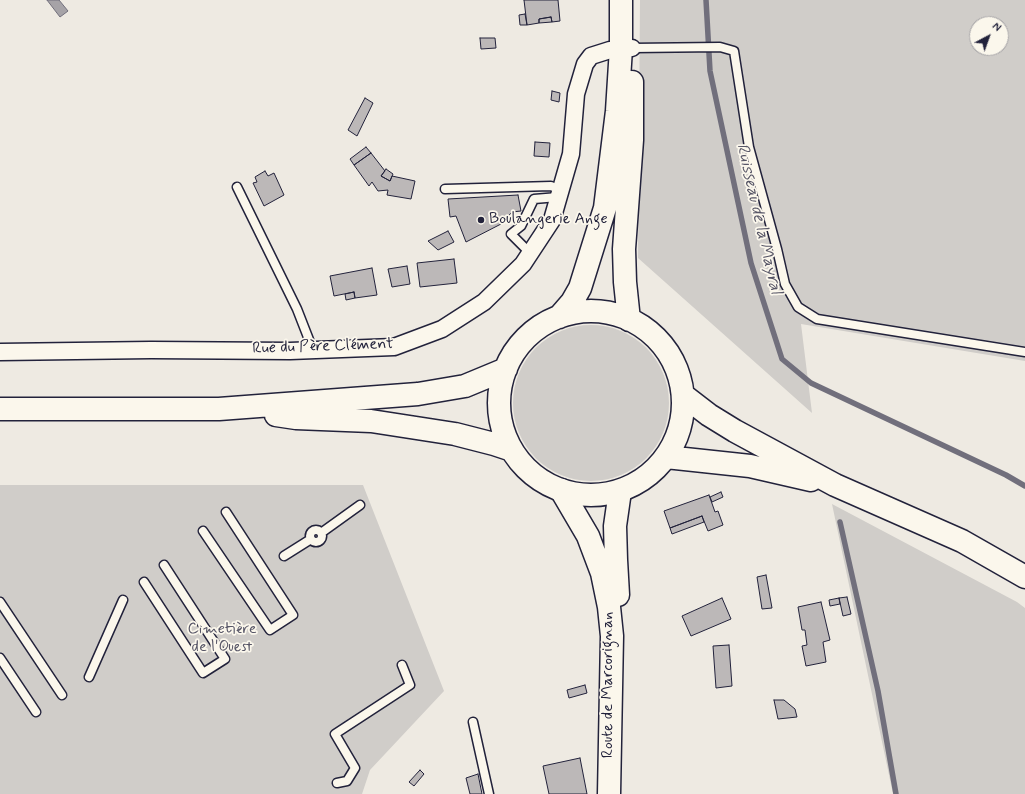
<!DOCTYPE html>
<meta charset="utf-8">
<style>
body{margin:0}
#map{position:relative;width:1025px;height:794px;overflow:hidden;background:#eeeae2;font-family:Mynerve,sans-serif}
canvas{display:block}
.north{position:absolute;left:969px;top:16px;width:40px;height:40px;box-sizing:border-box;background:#fbf7ec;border:1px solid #a4a2a5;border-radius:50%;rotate:41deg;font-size:11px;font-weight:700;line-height:16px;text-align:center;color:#22223b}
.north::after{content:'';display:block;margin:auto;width:14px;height:18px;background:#22223b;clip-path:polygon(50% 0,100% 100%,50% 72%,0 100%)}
</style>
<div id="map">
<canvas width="1025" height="794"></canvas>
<div class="north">N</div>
</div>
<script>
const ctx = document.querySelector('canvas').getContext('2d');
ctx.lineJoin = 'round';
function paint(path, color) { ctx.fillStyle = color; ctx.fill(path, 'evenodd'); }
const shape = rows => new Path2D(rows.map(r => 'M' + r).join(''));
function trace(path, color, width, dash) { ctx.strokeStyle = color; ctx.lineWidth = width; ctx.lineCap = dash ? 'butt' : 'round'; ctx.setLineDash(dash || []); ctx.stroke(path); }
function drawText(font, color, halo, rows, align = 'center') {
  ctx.font = font + ' Mynerve,sans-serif'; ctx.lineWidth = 3.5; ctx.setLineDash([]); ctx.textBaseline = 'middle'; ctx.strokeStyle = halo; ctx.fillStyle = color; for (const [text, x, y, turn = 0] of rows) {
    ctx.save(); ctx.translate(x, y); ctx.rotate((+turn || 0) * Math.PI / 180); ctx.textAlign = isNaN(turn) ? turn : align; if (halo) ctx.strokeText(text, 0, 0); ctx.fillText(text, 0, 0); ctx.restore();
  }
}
paint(shape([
 [640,0,1025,0,1025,361,801,324,812,413,638,258],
 [977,24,1001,24,1001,48,977,48],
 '513 403a78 78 0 1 1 156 0a78 78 0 1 1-156 0Z',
 [0,485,363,485,444,691,370,770,362,794,0,794],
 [832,504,1017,602,1025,608,1025,794,893,794]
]), '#d0cdc9');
const water = shape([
 [47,0,59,0,68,11,60,17,47,0]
]);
paint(water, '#a6a3a7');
trace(water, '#716f7c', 1);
trace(shape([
 [706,0,710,71,751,263,782,359,811,383,1006,475,1025,486],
 [840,522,878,691,896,794]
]), '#716f7c', 5.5);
const building = shape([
 [524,0,558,0,560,21,552,22,551,17,539,19,539,23,527,25,524,0],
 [525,14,527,25,520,25,519,15,525,14],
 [551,17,552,22,539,23,539,19,551,17],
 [480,38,495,38,496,48,481,49,480,38],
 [552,91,560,93,559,102,551,100,552,91],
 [365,98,373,103,357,136,348,130,365,98],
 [535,142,550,143,549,157,534,156,535,142],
 [366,147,371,153,354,165,350,159,366,147],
 [371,153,385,171,381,176,390,181,392,176,415,181,411,199,387,195,388,190,378,191,372,182,369,186,354,165,371,153],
 [386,169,393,174,390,181,381,176,386,169],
 [265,171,268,176,274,173,284,195,264,206,253,183,257,182,255,177,265,171],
 [518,195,521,211,512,212,501,224,466,242,456,216,450,217,448,199,518,195],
 [448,231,454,242,438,250,428,241,448,231],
 [454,259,457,283,420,287,417,263,454,259],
 [407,266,410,284,392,287,388,269,407,266],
 [372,268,377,295,355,298,354,292,334,296,330,276,372,268],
 [354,292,355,298,346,300,345,294,354,292],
 [721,492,723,497,712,502,710,497,721,492],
 [709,495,715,512,718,511,723,525,708,531,702,516,670,528,664,511,709,495],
 [702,516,704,522,672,534,670,528,702,516],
 [766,575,772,608,762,609,757,577,766,575],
 [847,597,851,614,843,616,839,598,847,597],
 [722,598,731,619,691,636,682,616,722,598],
 [839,598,840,604,830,606,829,600,839,598],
 [821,602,830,640,823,642,826,662,806,666,802,646,807,645,805,630,802,630,798,607,821,602],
 [729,645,732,686,716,688,713,646,729,645],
 [585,685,587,693,569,698,567,690,585,685],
 [774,700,784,700,795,709,797,717,778,719,774,700],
 [580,758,587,794,549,794,543,766,580,758],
 [420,770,424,774,414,786,409,782,420,770],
 [478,774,482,794,470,794,466,778,478,774]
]);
paint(building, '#bcb8b8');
trace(building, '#22223b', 1);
const service = shape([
 [632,48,720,47,734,51,749,147,777,249,785,284,798,307,817,319,1025,352],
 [237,187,297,309,313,350],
 [445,189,551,186,561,190],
 [530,253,511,234,521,226,534,199,558,197],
 '310 536a6 6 0 1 1 12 0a6 6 0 1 1-12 0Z',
 [203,531,270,630,293,615,226,512],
 [321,533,360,505],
 [284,556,311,539],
 [144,582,203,673,225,659,164,565],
 [0,602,62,695],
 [0,658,36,712],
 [89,677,123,600],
 [473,722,489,794],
 [337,783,347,781,355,768,335,734,410,685,402,665]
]);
const minor = shape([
 [0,352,151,350,290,351,394,347,442,329,484,302,523,264,552,220,571,154,576,94,585,64,591,56,610,50,632,48]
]);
const secondary = shape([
 [561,490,588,536,602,573,609,607,612,636,609,794],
 [618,595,616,560,615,526,620,491]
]);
const primary = shape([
 '499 403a92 92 0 1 1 184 0a92 92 0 1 1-184 0Z',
 [559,317,572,302,580,288,605,208,617,111,621,48,621,0],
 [629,320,625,282,624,249,632,140,632,82],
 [683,395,709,415,735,431,835,485,962,541,1025,577],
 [0,409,219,409,418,394,465,386,506,369],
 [276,415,296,418,371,421,455,434,494,444,512,450],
 [666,457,750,466,811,480]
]);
trace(service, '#22223b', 11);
trace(minor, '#22223b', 19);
trace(secondary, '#22223b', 25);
trace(primary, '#22223b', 25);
trace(service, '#fbf7ec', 8);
trace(minor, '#fbf7ec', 16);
trace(secondary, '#fbf7ec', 22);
trace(primary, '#fbf7ec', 22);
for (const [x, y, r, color] of [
 [481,220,4,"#22223b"]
]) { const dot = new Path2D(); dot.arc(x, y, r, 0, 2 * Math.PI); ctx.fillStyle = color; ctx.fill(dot); trace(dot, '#fbf7ec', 1.5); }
drawText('16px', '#22223b', '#fbf7ec', [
 ["Boulangerie Ange",489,220]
], 'left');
drawText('16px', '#22223b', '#fbf7ec', [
 ["Rue du Père Clément",323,347,-2],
 ["Route de Marcorignan",609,685,-90]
]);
drawText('16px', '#565566', '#fbf7ec', [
 ["Cimetière",222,630],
 ["de l'Ouest",222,648]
]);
drawText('italic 17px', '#575666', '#fbf7ec', [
 ["Ruisseau de la Mayral",758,219,77]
]);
</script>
